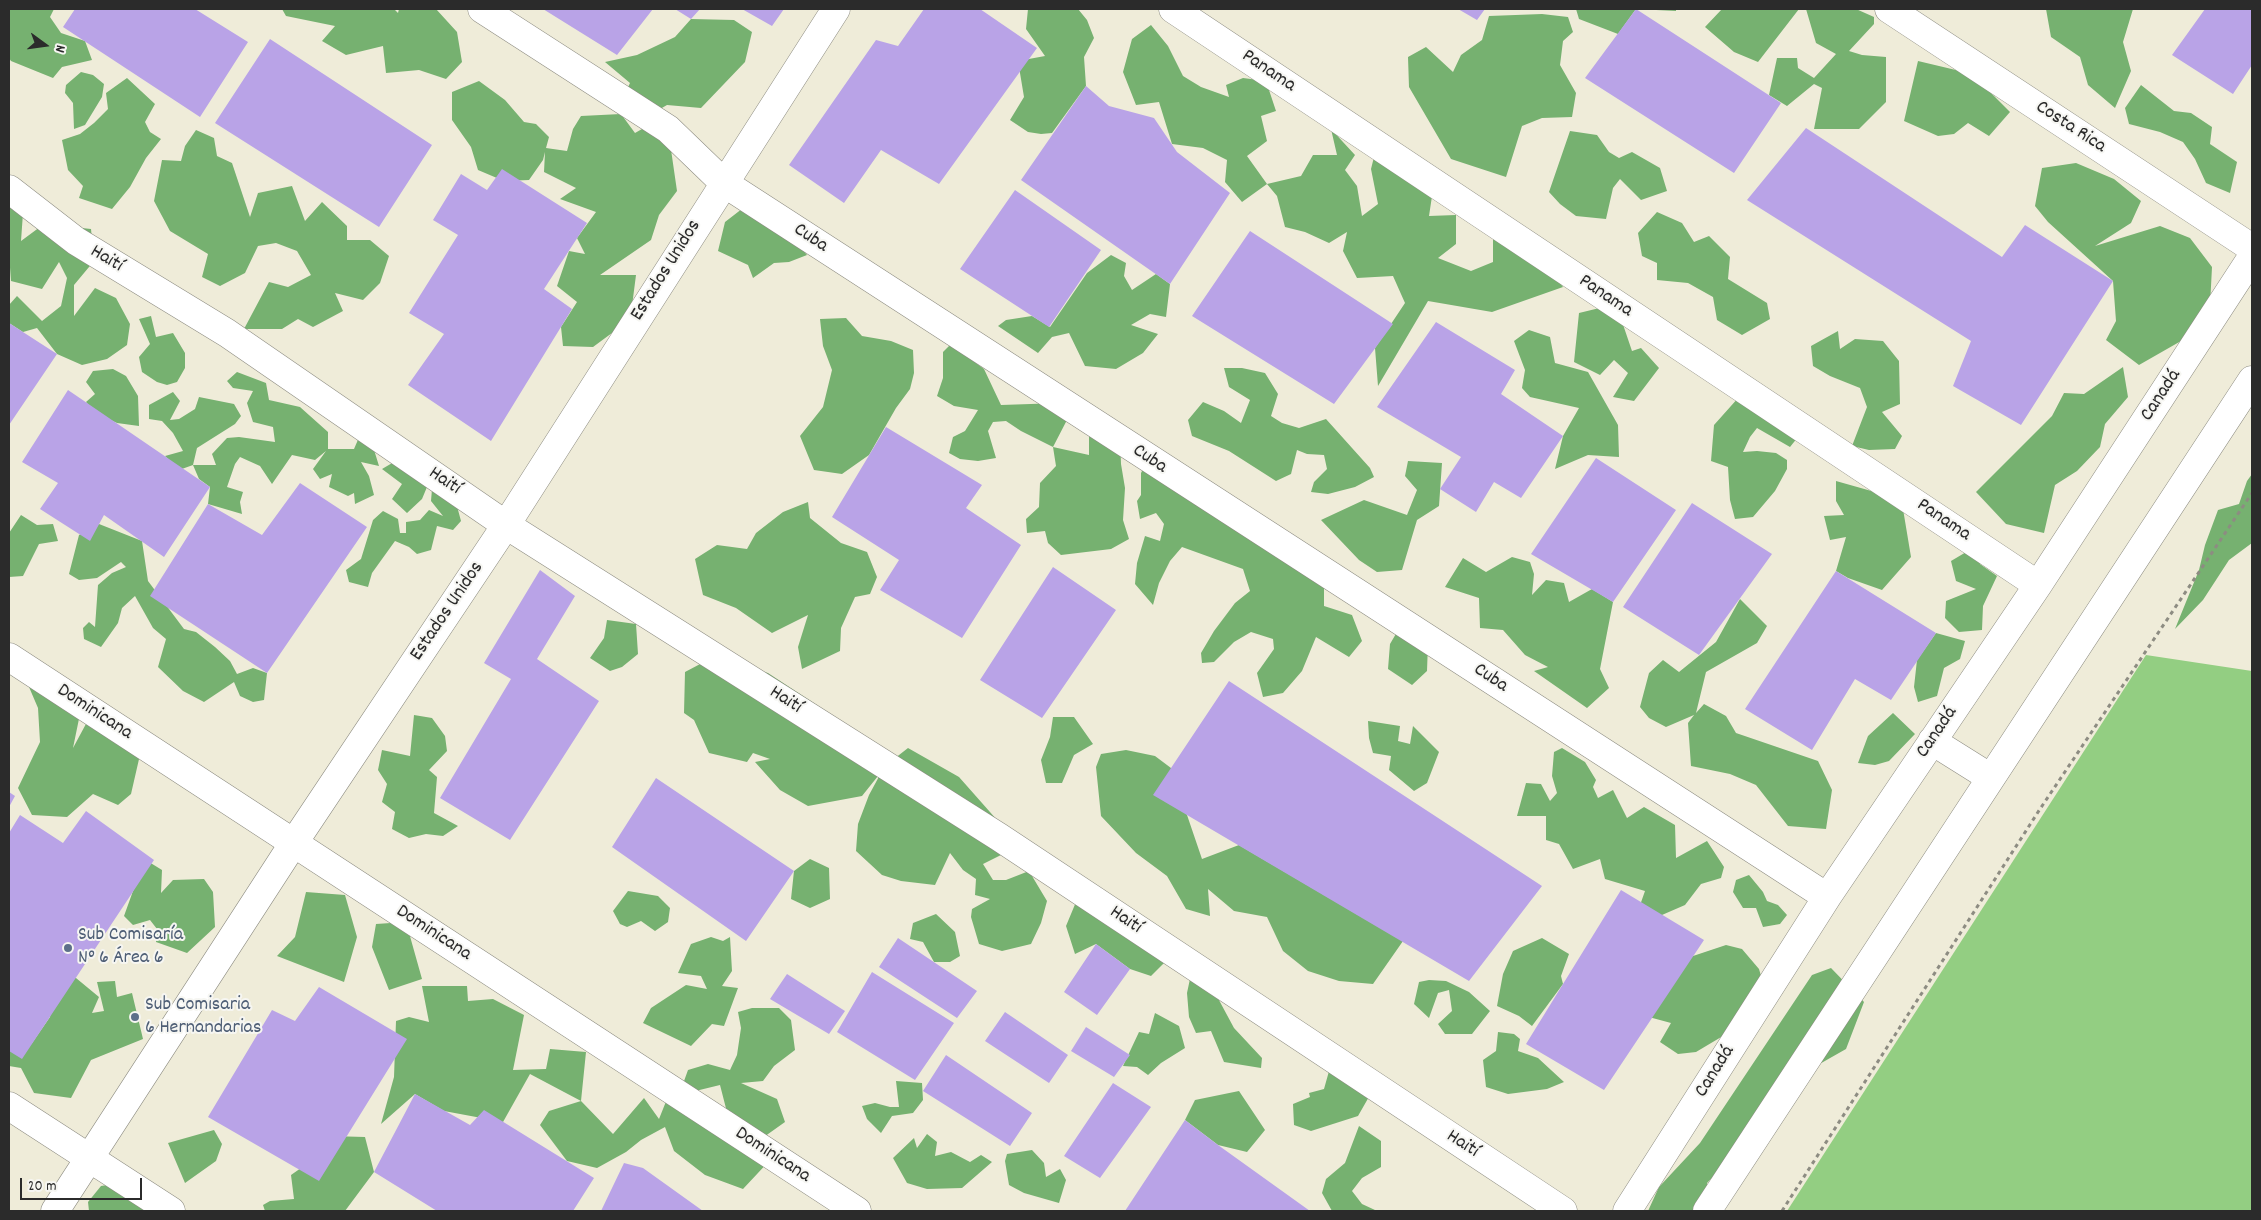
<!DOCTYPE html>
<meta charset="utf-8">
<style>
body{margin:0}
#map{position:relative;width:2261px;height:1220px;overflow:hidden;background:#efecd9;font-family:Dekko,sans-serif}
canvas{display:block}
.frame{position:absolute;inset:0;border:10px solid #2b2b2b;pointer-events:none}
.north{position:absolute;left:20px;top:20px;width:50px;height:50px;-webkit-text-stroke:4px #f6f6f2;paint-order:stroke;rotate:104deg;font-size:14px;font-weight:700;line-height:20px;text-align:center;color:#2b2b2b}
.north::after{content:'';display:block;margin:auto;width:18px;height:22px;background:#2b2b2b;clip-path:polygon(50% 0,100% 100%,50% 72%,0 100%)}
.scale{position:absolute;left:20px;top:1178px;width:122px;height:22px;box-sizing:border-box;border:2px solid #2b2b2b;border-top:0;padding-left:6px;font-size:15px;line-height:18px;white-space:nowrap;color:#2b2b2b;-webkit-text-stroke:4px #f6f6f2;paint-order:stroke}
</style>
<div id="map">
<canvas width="2261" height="1220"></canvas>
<div class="frame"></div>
<div class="north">N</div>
<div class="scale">20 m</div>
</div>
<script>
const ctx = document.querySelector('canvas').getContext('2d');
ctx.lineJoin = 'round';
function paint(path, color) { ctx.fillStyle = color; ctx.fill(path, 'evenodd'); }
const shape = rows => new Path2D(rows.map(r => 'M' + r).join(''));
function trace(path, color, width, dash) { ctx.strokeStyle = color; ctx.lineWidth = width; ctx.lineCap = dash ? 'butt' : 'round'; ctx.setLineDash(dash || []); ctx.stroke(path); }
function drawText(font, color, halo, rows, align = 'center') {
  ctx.font = font + ' Dekko,sans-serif'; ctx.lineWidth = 4; ctx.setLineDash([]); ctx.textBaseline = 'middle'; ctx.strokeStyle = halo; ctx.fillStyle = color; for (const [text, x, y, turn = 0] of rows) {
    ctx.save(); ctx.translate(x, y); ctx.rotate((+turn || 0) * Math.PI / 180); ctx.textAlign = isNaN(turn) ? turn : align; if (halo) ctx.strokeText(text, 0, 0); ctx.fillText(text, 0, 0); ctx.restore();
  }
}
paint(shape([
 [2146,655,2252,671,2252,1211,1787,1211]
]), '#93ce82');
paint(shape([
 [9,9,54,9,50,17,61,33,85,41,92,60,62,67,53,78,11,61,9,58],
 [282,9,394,9,398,13,399,9,436,9,457,32,462,62,446,79,419,70,386,73,383,46,346,55,322,41,335,26,286,16],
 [1028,9,1078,9,1087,20,1094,38,1084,57,1086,86,1052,133,1041,134,1028,132,1010,120,1024,97,1018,61,1045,56,1026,29],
 [1576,9,1676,9,1676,11,1636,9,1618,34,1579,19],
 [1722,9,1799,9,1758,62,1734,52,1705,27],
 [1806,9,1856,9,1874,17,1874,24,1849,51,1862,55,1886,57,1886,102,1859,129,1814,129,1822,88,1814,84,1787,106,1769,95,1777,58,1797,58,1798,68,1814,78,1836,54,1816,43],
 [2046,9,2133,9,2123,42,2131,71,2115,108,2088,85,2080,57,2051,37],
 [1542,14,1568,17,1573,32,1563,41,1560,65,1576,93,1572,117,1542,118,1522,126,1506,177,1451,159,1409,87,1408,57,1426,47,1453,72,1461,55,1482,40,1489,16],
 [691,19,734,20,752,32,745,62,701,108,667,105,648,116,622,100,630,83,605,62,637,55,675,37],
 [1151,25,1168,46,1183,76,1201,87,1229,97,1226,85,1243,78,1266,81,1276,111,1261,116,1267,141,1247,156,1267,184,1301,176,1313,155,1337,155,1331,129,1355,155,1345,170,1357,186,1362,216,1378,204,1371,169,1377,145,1434,183,1429,216,1456,215,1456,244,1438,258,1471,271,1493,262,1493,236,1537,251,1563,287,1492,312,1428,301,1378,386,1375,348,1405,303,1393,276,1357,278,1343,251,1347,232,1329,243,1305,232,1285,227,1277,196,1267,184,1242,202,1225,182,1227,160,1203,148,1172,144,1159,102,1136,105,1123,72,1132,39],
 [1918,61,1960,71,1989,91,2010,112,1989,136,1968,123,1954,134,1938,136,1904,121],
 [81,72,93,75,104,84,102,97,85,125,74,129,73,103,65,93,66,85],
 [127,78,155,104,145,122,150,132,161,139,146,158,130,187,112,209,79,198,83,186,68,170,62,140,80,134,94,123,108,109,106,93],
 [479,81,505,100,524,122,536,124,549,137,546,148,567,151,573,129,581,116,621,114,635,133,642,129,668,129,677,191,659,215,651,240,600,275,636,275,632,306,616,330,593,347,563,346,561,327,577,302,557,286,569,251,585,254,577,238,596,212,560,199,576,188,544,172,545,152,543,160,529,180,504,181,478,170,471,147,452,120,452,92],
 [2141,85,2174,111,2191,113,2212,127,2210,144,2237,162,2230,193,2206,183,2195,159,2183,142,2160,132,2129,124,2125,108],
 [196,130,214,138,217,156,232,163,250,217,258,193,292,186,305,221,322,202,347,226,347,240,370,240,389,256,380,283,363,300,335,293,343,311,313,327,298,319,282,329,244,329,269,282,288,287,311,275,297,251,276,243,258,246,245,273,220,286,202,277,208,254,170,231,154,201,162,160,181,161,185,146],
 [1570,131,1597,135,1609,152,1619,158,1632,152,1660,168,1667,191,1641,200,1620,179,1613,188,1606,219,1576,216,1560,204,1549,192],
 [2076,163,2114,179,2141,201,2131,223,2095,246,2160,226,2190,238,2212,267,2209,325,2139,365,2106,340,2116,321,2113,281,2048,222,2035,206,2042,168],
 [9,179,25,185,21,241,44,224,91,229,94,261,74,285,74,316,95,288,116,298,130,324,127,345,107,359,82,365,57,354,37,328,23,332,9,323,9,305,17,296,42,321,61,306,67,278,59,262,42,289,11,281,9,254],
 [747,205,780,222,807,255,789,262,774,263,753,278,748,265,718,251,725,222],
 [1657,212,1682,223,1694,242,1709,236,1730,257,1728,279,1767,303,1770,319,1742,335,1717,320,1713,297,1688,283,1657,280,1657,263,1642,256,1638,233],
 [1111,255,1126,263,1124,276,1132,290,1156,274,1170,284,1166,317,1150,314,1131,325,1158,334,1143,353,1116,369,1085,366,1069,333,1052,337,1038,353,998,326,1006,320,1032,316,1050,327,1087,273],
 [1616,304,1632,351,1641,348,1659,368,1634,401,1613,397,1628,373,1614,360,1600,375,1574,362,1579,313],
 [151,316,156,337,173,333,185,353,185,368,177,382,167,385,157,382,142,372,139,357,150,344,139,319],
 [846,318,862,336,891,341,913,350,914,373,910,389,896,408,869,455,842,474,814,470,800,436,823,407,832,370,823,346,820,319],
 [1529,330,1550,337,1555,363,1588,372,1618,425,1619,457,1588,455,1555,469,1563,436,1579,408,1530,397,1522,388,1525,370,1514,341],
 [1838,331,1840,349,1855,339,1883,341,1899,361,1900,404,1882,412,1902,436,1895,449,1869,450,1852,446,1867,407,1860,388,1830,376,1813,366,1811,346],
 [951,344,984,369,1001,405,1060,403,1068,418,1053,447,1089,455,1089,429,1120,436,1121,464,1125,488,1123,520,1129,539,1111,549,1061,555,1048,543,1045,531,1027,533,1026,519,1039,507,1040,483,1056,466,1053,447,1021,431,1006,421,993,422,988,431,996,458,978,461,960,459,949,453,953,437,965,431,978,410,954,406,937,396,943,378,943,352],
 [2123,367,2128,397,2105,424,2100,447,2077,471,2055,485,2044,533,2006,524,1976,492,2052,416,2064,393,2084,394],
 [1224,368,1242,368,1265,373,1278,394,1271,416,1282,423,1299,428,1326,419,1370,468,1374,477,1355,487,1328,494,1311,492,1314,482,1327,469,1324,455,1307,454,1297,450,1291,474,1276,481,1229,451,1192,436,1188,420,1203,402,1224,411,1241,423,1250,400,1229,387],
 [113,369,126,376,138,396,139,426,117,423,95,413,86,402,95,394,86,382,93,371],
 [237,372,266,383,269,400,300,407,328,432,328,449,354,449,360,435,371,440,379,466,361,462,369,476,374,495,355,504,354,493,348,496,329,487,332,474,320,479,313,469,326,451,315,460,292,455,272,484,260,466,240,457,235,464,227,487,243,492,240,502,242,514,208,504,210,487,199,479,193,465,179,470,165,456,183,451,173,433,162,421,149,419,149,405,173,392,180,401,170,420,179,419,195,409,199,397,234,404,241,416,235,424,197,448,193,465,216,465,212,454,227,438,239,437,275,442,273,427,253,422,247,403,253,391,233,388,227,381],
 [1739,397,1798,437,1790,447,1757,428,1750,437,1743,452,1757,451,1776,453,1787,460,1787,469,1775,491,1753,517,1735,519,1730,500,1728,467,1711,461,1714,425],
 [1151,454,1173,476,1206,478,1207,504,1240,501,1242,523,1324,584,1324,606,1352,615,1362,641,1349,657,1316,637,1302,671,1283,693,1263,697,1257,673,1274,649,1273,639,1251,632,1234,642,1214,662,1202,663,1201,653,1214,631,1235,603,1250,591,1243,569,1182,547,1170,561,1159,583,1153,605,1135,584,1137,563,1145,536,1160,541,1164,524,1156,513,1140,519,1137,501,1141,495,1141,473],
 [399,459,427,487,422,499,407,513,392,499,402,484,382,469],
 [1408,461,1442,463,1439,506,1417,520,1402,570,1377,572,1359,560,1321,520,1364,500,1407,515,1417,490,1405,476],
 [2252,474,2252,543,2229,560,2203,600,2175,629,2199,570,2205,545,2218,510,2239,504,2247,481],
 [1836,481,1882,494,1903,509,1911,557,1882,590,1848,578,1836,571,1846,537,1830,540,1824,516,1844,515,1836,501],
 [432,489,454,495,461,521,453,530,437,526,431,550,417,554,409,547,395,541,372,573,368,587,349,582,346,570,361,559,373,520,383,511,398,519,400,533,406,533,406,522,420,520,429,510,443,516,431,501],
 [808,502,810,518,841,543,867,552,877,577,870,594,855,597,841,628,840,651,802,669,798,647,808,615,772,633,736,608,703,595,695,559,717,545,747,549,756,533,783,512],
 [21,515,37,525,53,524,58,541,39,544,23,576,9,577,9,533],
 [99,524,142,541,148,581,184,629,196,632,215,647,230,661,237,674,253,668,267,673,264,700,253,702,240,696,234,682,204,702,183,691,158,667,166,639,153,628,135,596,122,608,118,623,101,647,84,639,83,628,89,622,95,627,98,585,112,573,126,567,121,562,97,578,79,580,69,574,79,535],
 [1978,545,1980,564,1997,576,1983,606,1982,630,1959,632,1945,618,1946,601,1976,589,1956,581,1951,561],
 [1512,557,1530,562,1534,574,1532,595,1546,580,1564,583,1569,602,1592,589,1613,602,1600,669,1609,688,1587,708,1534,671,1548,667,1525,655,1503,630,1480,628,1479,598,1445,587,1463,558,1486,572],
 [1740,599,1767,626,1757,643,1706,672,1696,713,1704,704,1726,716,1736,733,1818,761,1832,790,1826,829,1788,826,1756,785,1730,774,1691,766,1688,723,1694,715,1666,727,1649,718,1640,707,1649,673,1663,660,1679,672,1716,642],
 [607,620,636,624,638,654,622,667,610,671,590,658,604,638],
 [1397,632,1428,643,1427,671,1412,685,1388,669,1390,644],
 [1936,633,1965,641,1960,659,1944,668,1937,696,1918,702,1914,687,1917,660],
 [721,653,747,667,768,673,870,740,885,766,908,748,959,777,1005,829,1007,852,983,864,993,880,1006,880,1029,871,1047,901,1041,923,1031,944,1002,951,979,944,971,917,972,909,990,899,975,895,976,879,963,870,950,853,935,885,901,881,882,875,856,851,858,824,869,795,882,771,862,796,808,806,780,790,755,762,770,759,753,753,747,762,709,753,694,720,684,713,685,672],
 [45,673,81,709,73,748,87,722,142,746,131,794,118,805,93,794,67,817,32,815,18,788,40,742,38,708,29,687],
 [1893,713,1915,734,1889,761,1875,765,1858,763,1868,736],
 [414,715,432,718,445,736,447,751,429,770,437,777,434,813,458,826,443,836,426,834,409,838,392,829,395,812,382,802,387,784,378,770,382,750,410,756],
 [1053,717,1074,717,1093,744,1074,755,1062,783,1046,783,1041,760,1050,737],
 [1368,721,1400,726,1398,741,1410,744,1413,726,1439,752,1427,783,1414,791,1389,770,1391,756,1373,753,1369,738],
 [1562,748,1585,762,1596,780,1593,787,1598,798,1613,790,1627,818,1644,807,1675,825,1676,858,1707,841,1724,867,1721,878,1701,884,1685,905,1655,918,1639,908,1645,891,1605,879,1600,859,1573,869,1559,844,1546,840,1546,816,1517,816,1526,783,1541,784,1550,801,1557,793,1552,776,1554,752],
 [1126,750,1155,756,1171,768,1202,859,1239,845,1403,941,1373,984,1339,981,1308,971,1283,951,1267,917,1234,911,1208,889,1210,916,1186,909,1167,876,1136,853,1101,816,1096,767,1101,754],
 [810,859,829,868,830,899,810,908,791,899,794,871],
 [149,862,162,870,161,893,173,880,204,879,213,892,215,927,187,953,156,942,157,929,150,920,133,925,124,916,133,891],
 [1749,875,1763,892,1767,901,1778,905,1787,915,1780,924,1763,927,1756,908,1743,908,1733,892,1736,880],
 [628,891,658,896,670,908,668,922,655,931,641,921,627,927,620,924,613,911],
 [306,892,345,895,357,937,344,982,277,956,295,937],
 [1076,902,1170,957,1151,976,1130,969,1096,944,1075,954,1066,926],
 [936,914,955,932,960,956,950,962,934,962,923,942,910,939,913,923],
 [406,922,422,979,389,990,372,947,376,924],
 [711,937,723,941,730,937,732,971,722,986,738,988,724,1026,712,1024,691,1046,643,1023,651,1008,686,985,707,989,701,976,678,973,691,944],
 [1542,938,1569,954,1561,976,1563,984,1532,1026,1519,1016,1497,1006,1503,974,1513,951],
 [1726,945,1742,949,1759,969,1764,986,1738,1027,1696,1052,1678,1054,1660,1042,1671,1023,1634,1013,1684,959],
 [1194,960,1213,989,1234,1028,1262,1058,1261,1068,1224,1062,1211,1031,1196,1033,1189,1017,1187,993],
 [1831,968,1864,1002,1846,1049,1809,1070,1748,1140,1707,1183,1712,1211,1648,1211,1659,1187,1700,1143,1812,975],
 [56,975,76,978,99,997,92,1013,104,1011,97,982,115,981,117,997,132,993,143,1039,91,1060,71,1098,34,1093,21,1068,9,1066,9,1034,32,1043,50,1017],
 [1429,980,1446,981,1469,992,1490,1011,1472,1034,1445,1034,1438,1024,1452,1011,1449,990,1438,993,1429,1018,1414,1004,1419,982],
 [422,986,467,986,468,1001,493,999,524,1015,513,1070,546,1069,550,1049,586,1052,581,1101,613,1134,644,1098,659,1119,667,1099,729,1120,720,1085,679,1095,688,1070,708,1064,730,1070,737,1055,741,1028,738,1012,752,1008,779,1008,791,1020,795,1050,774,1066,763,1081,741,1083,777,1099,785,1122,754,1144,772,1158,743,1189,705,1175,674,1151,665,1127,641,1140,626,1152,597,1168,567,1161,540,1125,549,1111,581,1101,530,1074,503,1122,444,1111,415,1094,381,1124,394,1077,396,1021,409,1017,429,1022],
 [1155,1013,1179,1026,1185,1048,1161,1063,1148,1075,1137,1067,1123,1066,1139,1032,1149,1034],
 [1498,1032,1514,1034,1520,1039,1518,1051,1538,1058,1564,1082,1547,1089,1508,1094,1486,1087,1483,1060,1496,1051],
 [1331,1064,1370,1095,1358,1116,1311,1131,1294,1125,1293,1104,1310,1097,1309,1093,1324,1089],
 [896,1081,922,1083,923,1100,913,1113,892,1116,881,1133,867,1119,862,1106,875,1103,890,1107,899,1107],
 [1239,1091,1265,1130,1247,1152,1218,1145,1185,1120,1195,1100],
 [1359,1126,1381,1141,1381,1167,1362,1178,1352,1191,1362,1204,1375,1210,1383,1211,1332,1211,1322,1193,1326,1179,1345,1163],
 [214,1130,222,1144,216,1161,185,1183,168,1143],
 [927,1134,937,1142,935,1156,951,1152,970,1162,981,1155,992,1162,962,1188,927,1189,907,1183,893,1158,914,1138,917,1148],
 [330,1136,365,1137,374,1172,345,1211,265,1211,263,1205,270,1201,294,1199,291,1175,321,1154],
 [1032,1150,1044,1163,1046,1177,1060,1169,1066,1180,1059,1203,1024,1193,1009,1185,1005,1161,1007,1154],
 [126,1182,171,1211,89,1211,88,1202,101,1186]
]), '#76b170');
paint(shape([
 [75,9,195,9,248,42,200,117,63,27],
 [543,9,653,9,617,55],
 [675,9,700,9,691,19],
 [742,9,784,9,772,26],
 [924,9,980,9,1037,48,939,184,881,150,844,203,789,165,876,40,898,46],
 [1458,9,1485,9,1477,20],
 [1636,9,1781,103,1734,173,1585,78],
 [2205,9,2252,9,2252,65,2233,94,2172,55],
 [270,39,432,145,379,227,215,123],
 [1086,86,1109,106,1154,118,1177,152,1230,193,1170,284,1021,180],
 [1806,128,2002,257,2025,225,2113,281,2021,425,1953,386,1971,341,1747,200],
 [502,169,587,223,544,289,572,309,491,441,408,385,444,334,409,313,458,235,433,220,461,174,487,190],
 [1015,190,1101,250,1049,327,960,269],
 [1250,231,1393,324,1334,404,1192,316],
 [1436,322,1515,370,1501,394,1563,436,1521,498,1494,482,1476,512,1440,489,1461,457,1377,407],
 [9,323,57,354,9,425],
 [68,390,210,487,164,557,104,515,90,541,40,509,58,483,22,462],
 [886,427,982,485,966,508,1021,545,962,638,880,590,899,560,832,517],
 [1596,458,1676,510,1613,602,1531,554],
 [300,483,367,527,267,673,150,596,208,504,262,535],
 [1692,503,1772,554,1699,655,1623,607],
 [1053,567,1116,610,1042,718,980,680],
 [540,570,575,596,537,659,599,701,510,840,440,798,511,679,484,663],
 [1836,571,1936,633,1891,700,1855,679,1812,750,1745,709],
 [1229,681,1542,886,1469,981,1153,795],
 [656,778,794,871,746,941,612,847],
 [9,792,15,796,9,807],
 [86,811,154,860,22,1059,9,1051,9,833,20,815,63,843],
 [1621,890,1704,940,1604,1090,1526,1044],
 [898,938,977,991,957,1018,879,967],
 [1096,944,1130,969,1097,1015,1064,992],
 [872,972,954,1023,915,1080,837,1032],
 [787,974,845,1011,829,1034,770,999],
 [319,987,407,1039,319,1181,208,1117,272,1010,295,1021],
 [1005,1012,1068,1055,1049,1083,985,1041],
 [1086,1027,1130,1055,1114,1077,1071,1051],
 [946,1055,1032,1113,1010,1146,923,1091],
 [1113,1083,1151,1107,1100,1178,1064,1156],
 [415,1094,470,1125,484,1110,594,1178,573,1211,437,1211,374,1172],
 [1185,1120,1218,1145,1310,1211,1125,1211],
 [624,1163,643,1168,703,1211,601,1211]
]), '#b9a3e7');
const minor = shape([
 [482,9,668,129,724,183,1827,897],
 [1173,9,2038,585],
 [1889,9,2252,248],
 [9,189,76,241,227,333,506,525,999,837,1563,1211],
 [9,657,857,1211],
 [1932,741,1991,778],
 [9,1106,171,1211],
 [55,1211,293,844,506,525,836,9],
 [1627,1211,1827,897,2038,585,2252,257],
 [1707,1211,2252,380]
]);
trace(minor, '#8d8c82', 29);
trace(shape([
 [1782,1211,2040,809,2252,493]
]), '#8d8c82', 3, [4, 4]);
trace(minor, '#fff', 28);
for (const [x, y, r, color] of [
 [68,948,5,"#5c6f8a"],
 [135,1017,5,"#5c6f8a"]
]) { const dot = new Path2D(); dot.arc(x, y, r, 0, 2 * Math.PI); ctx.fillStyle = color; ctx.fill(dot); trace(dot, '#f6f6f2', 2); }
drawText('20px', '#2b2b2b', '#f6f6f2', [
 ["Panama",1268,72,34],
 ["Costa Rica",2070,128,33],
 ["Cuba",810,239,33],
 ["Haití",106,260,31],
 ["Estados Unidos",667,271,-58],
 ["Panama",1605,297,34],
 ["Canadá",2162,396,-57],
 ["Cuba",1149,460,33],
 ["Haití",444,482,34],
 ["Panama",1943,521,34],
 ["Estados Unidos",448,612,-56],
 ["Cuba",1490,679,33],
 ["Haití",785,701,33],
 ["Dominicana",94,713,33],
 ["Canadá",1938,733,-56],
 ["Haití",1125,921,34],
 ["Dominicana",433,934,33],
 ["Canadá",1716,1072,-58],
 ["Haití",1462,1145,33],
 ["Dominicana",772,1156,33]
]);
drawText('20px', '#4e5e75', '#f6f6f2', [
 ["Sub Comisaría",78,936],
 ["N° 6 Área 6",78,959],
 ["Sub Comisaria",145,1006],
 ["6 Hernandarias",145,1029]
], 'left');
</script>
